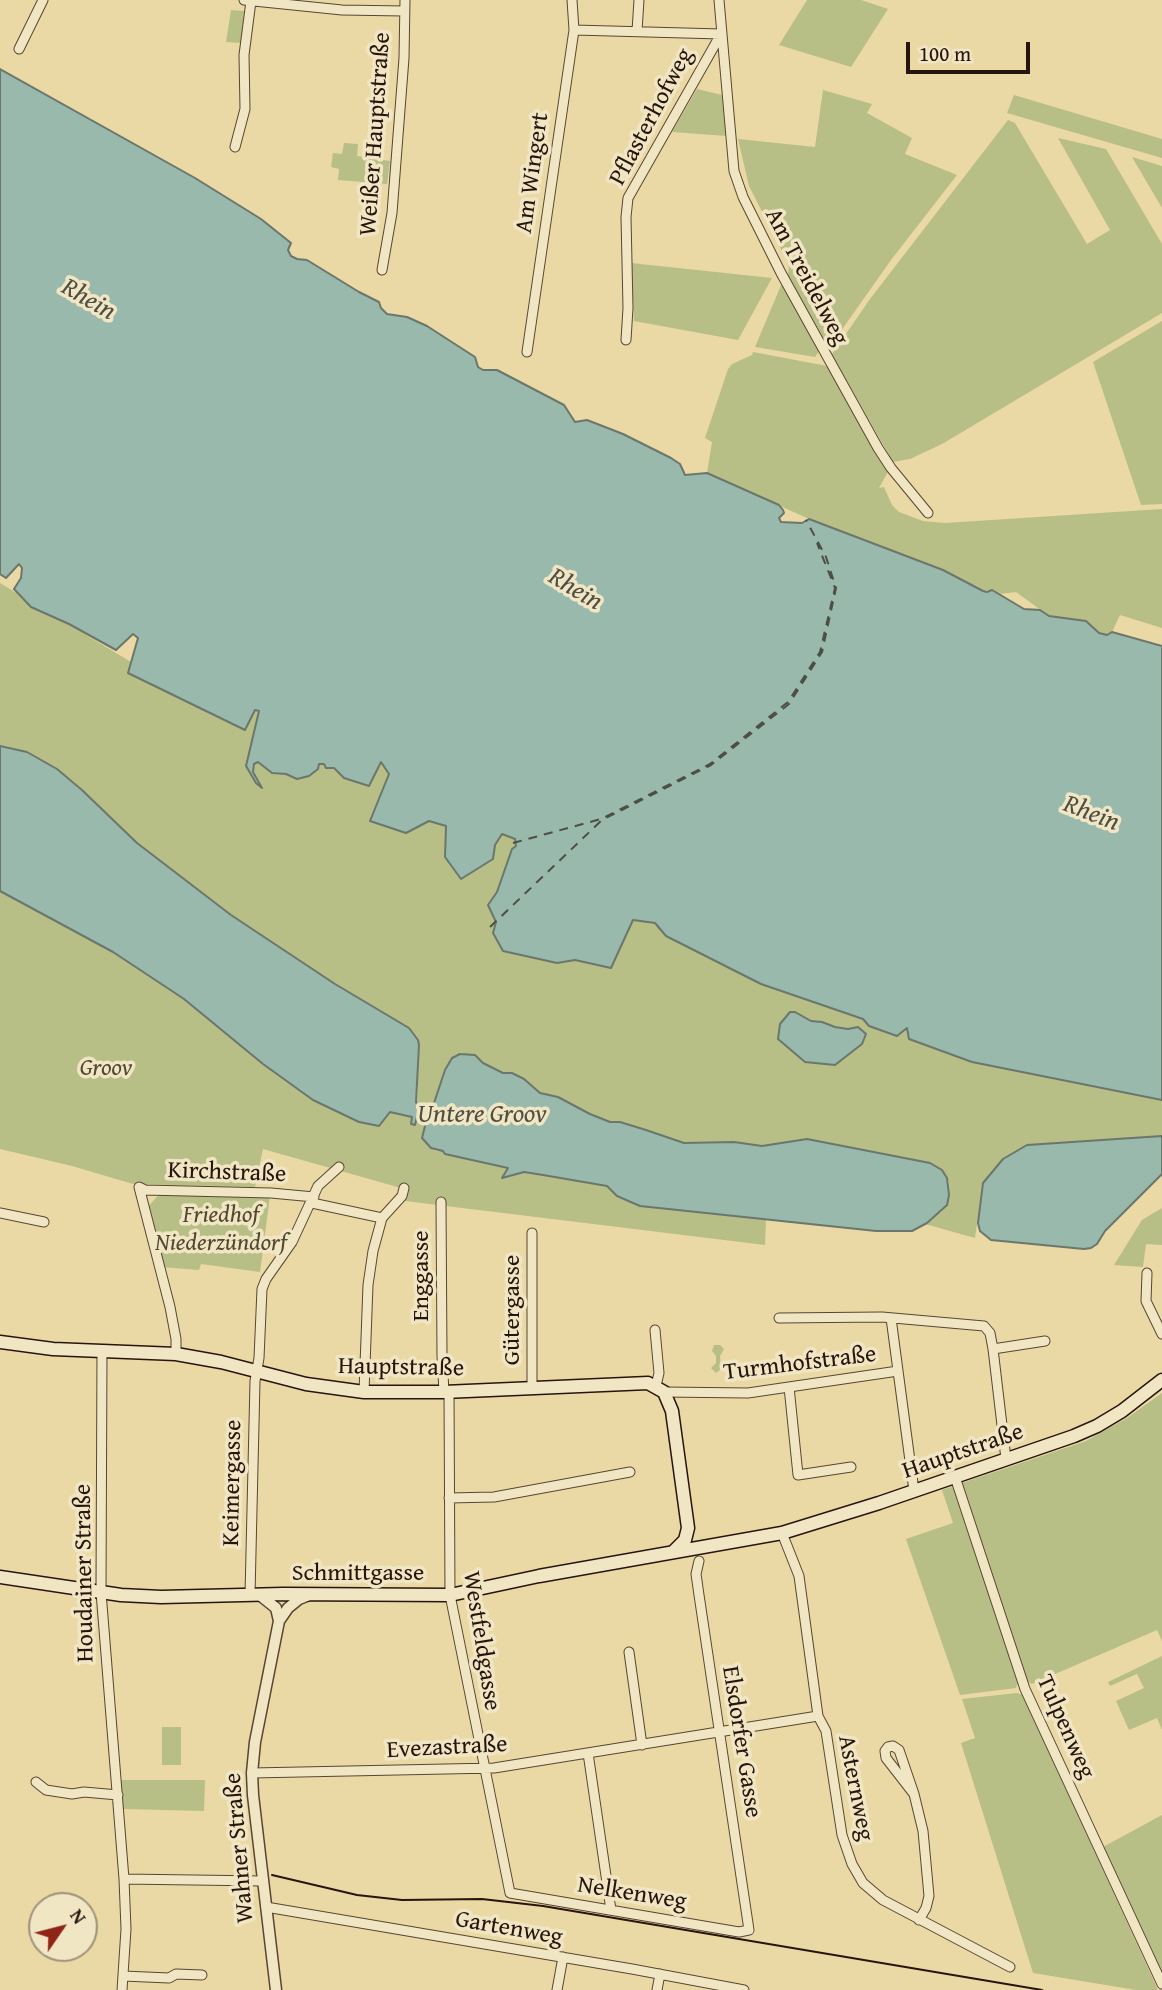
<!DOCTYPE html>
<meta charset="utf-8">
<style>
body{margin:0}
#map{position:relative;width:1162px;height:1990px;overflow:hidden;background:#ead8a5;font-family:"Gentium Book Plus",serif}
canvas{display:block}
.north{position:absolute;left:28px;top:1892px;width:70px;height:70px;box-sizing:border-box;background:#f1e6c4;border:2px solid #a0927b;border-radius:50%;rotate:55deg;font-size:19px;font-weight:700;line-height:28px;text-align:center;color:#27150d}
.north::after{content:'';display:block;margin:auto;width:24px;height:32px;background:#8f2418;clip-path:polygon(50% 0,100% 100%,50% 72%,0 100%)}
.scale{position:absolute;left:906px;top:42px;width:124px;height:32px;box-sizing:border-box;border:4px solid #27150d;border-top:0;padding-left:9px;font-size:21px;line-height:24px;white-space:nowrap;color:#27150d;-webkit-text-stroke:5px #f1e6c4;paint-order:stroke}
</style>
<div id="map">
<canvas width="1162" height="1990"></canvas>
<div class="north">N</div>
<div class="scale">100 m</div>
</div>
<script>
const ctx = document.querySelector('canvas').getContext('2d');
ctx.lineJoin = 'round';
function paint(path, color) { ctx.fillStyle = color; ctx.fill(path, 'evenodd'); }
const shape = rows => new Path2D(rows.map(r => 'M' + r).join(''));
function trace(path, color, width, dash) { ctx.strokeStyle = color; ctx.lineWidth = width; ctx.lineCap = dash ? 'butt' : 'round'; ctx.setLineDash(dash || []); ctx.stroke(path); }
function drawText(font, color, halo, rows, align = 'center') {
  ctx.font = font + ' "Gentium Book Plus",serif'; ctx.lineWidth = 7; ctx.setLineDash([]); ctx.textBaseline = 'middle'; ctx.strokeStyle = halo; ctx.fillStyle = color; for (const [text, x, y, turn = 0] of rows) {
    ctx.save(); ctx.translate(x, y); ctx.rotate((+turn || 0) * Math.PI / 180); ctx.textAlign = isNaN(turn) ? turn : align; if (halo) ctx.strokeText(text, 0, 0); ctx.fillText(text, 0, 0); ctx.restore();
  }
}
paint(shape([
 [807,0,861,0,888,9,851,67,779,45],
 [231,10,244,11,241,43,226,42],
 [697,89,722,95,727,136,672,132],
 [823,90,872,104,867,113,912,138,905,154,957,175,891,260,829,348,788,275,789,265,749,186,738,139,815,147],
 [1014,95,1162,139,1162,158,1007,113],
 [1008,120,1015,123,1087,244,1110,230,1058,138,1106,149,1162,244,1162,313,942,444,910,459,893,462,832,354,870,299],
 [344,143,358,144,357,156,390,161,387,184,338,180,339,169,331,167,333,153,342,154],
 [1132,157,1162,166,1162,208],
 [631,263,772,278,738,340,634,321],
 [782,283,819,351,815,357,755,347],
 [1162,321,1162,504,1141,505,1093,362],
 [753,352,827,366,888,472,879,488,884,487,892,505,899,512,923,521,945,523,1162,509,1162,628,1120,615,1112,632,1106,635,1099,633,1086,621,1049,616,1016,592,1000,594,992,590,983,591,943,570,809,519,707,473,712,442,705,438,728,369,732,364,752,355],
 [0,583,131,662,128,673,245,730,255,710,259,712,246,766,260,785,253,772,254,764,259,762,272,773,286,774,297,779,319,763,334,768,344,778,381,762,389,774,406,833,429,821,447,826,445,857,493,859,495,845,502,834,516,839,517,846,512,849,497,892,488,905,496,922,531,957,557,963,575,960,587,962,633,920,655,923,666,936,761,984,863,1019,870,1026,896,1036,907,1027,940,1051,972,1062,1162,1100,1162,1136,1027,1145,983,1183,975,1238,925,1224,929,1221,949,1183,945,1174,930,1163,807,1139,762,1146,734,1142,684,1143,646,1130,620,1122,610,1122,590,1114,558,1097,540,1093,524,1079,512,1073,503,1073,483,1063,475,1055,455,1055,448,1064,422,1137,436,1151,443,1151,445,1154,508,1168,503,1178,524,1172,543,1175,607,1186,617,1196,640,1206,766,1219,765,1245,397,1200,401,1188,263,1149,255,1187,133,1184,72,1166,0,1149,0,891,113,952,184,999,263,1064,313,1100,359,1122,390,1111,412,1117,417,1106,418,1084,418,1040,405,1025,335,984,256,933,137,843,73,781,27,752,0,746],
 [162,1191,270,1196,260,1272,201,1264,199,1270,161,1267,146,1209],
 [1162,1208,1162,1245,1146,1244,1143,1267,1114,1265,1142,1220],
 [714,1345,720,1345,724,1349,720,1356,721,1369,716,1373,711,1368,716,1363,716,1356,712,1351],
 [1162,1393,1162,1641,1157,1630,1032,1684,1027,1681,962,1483,1086,1441,1127,1418],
 [954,1486,1018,1682,1016,1688,960,1695,906,1539,953,1523,942,1490],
 [1162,1656,1162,1730,1157,1718,1129,1730,1116,1701,1144,1688,1137,1674,1110,1686,1108,1682],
 [1017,1693,1023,1695,1158,1990,1136,1990,1033,1973,961,1743,975,1738,962,1699],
 [162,1727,181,1727,181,1765,162,1765],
 [121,1780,205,1780,204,1811,123,1809],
 [1162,1815,1162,1977,1101,1848]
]), '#b7bf86');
const water = shape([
 [0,69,195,178,261,219,291,243,288,250,291,256,297,259,307,260,359,292,379,302,381,308,387,314,407,317,427,326,475,357,478,367,483,370,497,370,564,405,575,422,587,420,623,434,671,458,680,464,685,475,707,473,779,505,783,510,784,513,779,518,781,522,802,523,809,519,943,570,983,591,987,592,992,590,1024,609,1040,610,1049,616,1086,621,1099,633,1107,635,1112,632,1162,646,1162,1100,972,1062,909,1039,907,1028,897,1036,869,1026,863,1019,761,984,666,936,655,923,633,920,611,968,575,960,557,963,503,951,493,933,496,922,488,905,497,892,512,849,516,846,515,839,502,834,495,845,493,859,461,879,445,857,446,826,429,821,406,833,370,821,389,774,381,762,369,786,344,778,334,768,326,768,324,764,319,764,318,769,309,776,297,779,286,774,272,773,258,762,254,764,253,772,262,788,256,783,246,766,259,711,255,710,245,730,128,673,138,638,133,634,116,650,69,624,31,607,14,589,21,578,22,568,19,564,6,578,0,574,0,69],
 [0,746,27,752,57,769,82,790,137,843,231,915,335,984,409,1028,418,1040,419,1045,416,1102,419,1108,415,1125,411,1124,412,1117,390,1112,379,1126,359,1122,313,1100,263,1064,184,999,113,952,0,891,0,746],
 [790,1012,795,1012,811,1021,822,1022,835,1027,848,1029,858,1027,866,1034,862,1044,835,1065,805,1062,778,1039,780,1024,790,1012],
 [460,1054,475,1055,483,1063,503,1073,512,1073,524,1079,540,1093,558,1097,590,1114,610,1122,620,1122,646,1130,684,1143,734,1142,762,1146,807,1139,930,1163,942,1170,947,1178,949,1195,947,1205,927,1223,912,1231,876,1231,640,1206,617,1196,607,1186,543,1175,524,1172,502,1178,508,1168,445,1154,443,1151,431,1148,422,1138,429,1110,433,1106,445,1070,452,1058,460,1054],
 [1162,1136,1162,1174,1105,1231,1097,1244,1091,1248,1084,1249,991,1240,980,1231,978,1223,983,1183,1003,1159,1027,1145,1162,1136]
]);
paint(water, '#98b9ab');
trace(water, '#6b776c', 2);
trace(shape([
 [513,843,601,819,710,764,788,702,820,652,835,588,817,543],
 [490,927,602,820,711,765,789,704,822,652,836,588,826,557,806,520]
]), '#4f4e44', 2, [9, 7]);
const minor = shape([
 [244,0,342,10,404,11],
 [719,0,734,171,743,197,781,273,878,448,891,468,928,513],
 [574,30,721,34],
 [637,31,639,0],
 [19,49,43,0],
 [235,147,245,109,244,55,251,1],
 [382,270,392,213,404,58,405,0],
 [626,340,628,308,626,217,628,198,721,34],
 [527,352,574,30,572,0],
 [441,1202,442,1356,444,1392],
 [312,1203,382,1218],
 [0,1213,44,1222],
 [532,1233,532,1387],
 [1147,1273,1146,1301,1162,1334],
 [779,1318,882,1317,984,1326,990,1333,993,1349,1006,1459],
 [891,1318,914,1491],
 [655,1330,659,1373,656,1386],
 [993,1349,1045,1341],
 [102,1350,101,1592,124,1879,126,1929,122,1990],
 [176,1354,176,1339,170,1307,139,1187,145,1190,271,1193,314,1197],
 [789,1387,798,1475,851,1467],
 [364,1392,368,1285,373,1251,382,1218,402,1196,404,1188],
 [449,1392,450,1595,510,1893,739,1932,749,1930,699,1595,696,1574,699,1561],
 [664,1392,748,1393,898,1371],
 [955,1477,1025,1689,1162,1984],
 [449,1498,494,1497,630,1472],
 [782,1533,799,1576,818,1716,826,1731,842,1835,852,1864,863,1883,883,1900,1010,1967],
 [250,1595,255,1381,259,1358,262,1289,266,1279,292,1242,318,1186,339,1167],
 [629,1652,642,1745],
 [588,1753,611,1910],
 [252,1773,494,1768,818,1716],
 [36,1782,46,1790,72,1794,84,1792,118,1795],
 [914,1794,886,1758,885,1751,888,1747,893,1746,899,1750,914,1794,923,1831,929,1896,926,1908,919,1920],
 [124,1879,263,1881],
 [266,1907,632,1969,744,1990],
 [123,1976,169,1978,176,1974,202,1975],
 [557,1990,563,1957],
 [657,1990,660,1974]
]);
const tertiary = shape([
 [261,1596,276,1608,279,1621,255,1742,252,1773,253,1795,276,1990],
 [279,1621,288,1608,299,1599,309,1595]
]);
const secondary = shape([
 [0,1342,53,1349,176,1354,221,1362,306,1384,364,1392,444,1392,648,1383,664,1392,672,1411,688,1528,685,1540,674,1551],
 [0,1577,121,1595,161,1597,283,1594,450,1595,539,1576,782,1533,879,1503,1074,1436,1097,1426,1122,1411,1162,1380]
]);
trace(minor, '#584633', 11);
trace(tertiary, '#584633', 13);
trace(secondary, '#27150d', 15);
trace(minor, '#f1e6c4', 9);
trace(tertiary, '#f1e6c4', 10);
trace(secondary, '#f1e6c4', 12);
trace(shape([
 [272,1875,357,1895,402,1900,482,1899,543,1906,1042,1990]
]), '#27150d', 2);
drawText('24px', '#27150d', '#f1e6c4', [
 ["Pflasterhofweg",652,117,-62],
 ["Weißer Hauptstraße",376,134,-86],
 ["Am Wingert",533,173,-82],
 ["Am Treidelweg",806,277,62],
 ["Kirchstraße",227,1173,2],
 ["Enggasse",422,1276,-90],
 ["Gütergasse",513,1310,-90],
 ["Turmhofstraße",800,1364,-7],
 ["Hauptstraße",401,1368,1],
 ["Hauptstraße",963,1452,-19],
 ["Keimergasse",233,1483,-89],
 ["Houdainer Straße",85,1573,-91],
 ["Schmittgasse",358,1574],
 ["Westfeldgasse",481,1641,81],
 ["Tulpenweg",1065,1727,66],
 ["Elsdorfer Gasse",741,1742,81],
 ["Evezastraße",447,1748,-3],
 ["Asternweg",855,1788,79],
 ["Wahner Straße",240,1848,-95],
 ["Nelkenweg",632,1894,9],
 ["Gartenweg",509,1929,10]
]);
drawText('italic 24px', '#524831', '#f1e6c4', [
 ["Groov",106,1069],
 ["Friedhof",221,1216],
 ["Niederzündorf",221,1244]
]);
drawText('italic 26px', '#4f4e44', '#f1e6c4', [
 ["Rhein",88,300,30],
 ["Rhein",575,590,31],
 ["Rhein",1091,814,21],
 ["Untere Groov",482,1115]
]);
</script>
